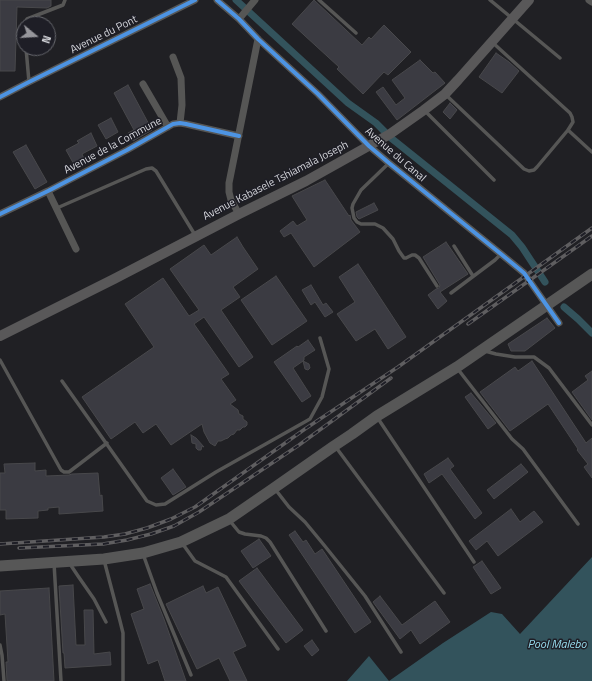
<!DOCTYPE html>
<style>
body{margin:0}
#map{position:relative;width:592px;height:681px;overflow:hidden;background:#202024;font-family:"Titillium Web",sans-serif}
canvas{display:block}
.north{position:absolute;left:16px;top:16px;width:40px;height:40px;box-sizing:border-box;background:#1e1e26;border:1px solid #67686e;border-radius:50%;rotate:108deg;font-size:11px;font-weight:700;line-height:16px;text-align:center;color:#d5d6db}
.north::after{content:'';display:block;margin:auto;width:14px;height:18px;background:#96969b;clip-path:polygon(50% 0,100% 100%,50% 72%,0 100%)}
</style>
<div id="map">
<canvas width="592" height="681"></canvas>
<div class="north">N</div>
</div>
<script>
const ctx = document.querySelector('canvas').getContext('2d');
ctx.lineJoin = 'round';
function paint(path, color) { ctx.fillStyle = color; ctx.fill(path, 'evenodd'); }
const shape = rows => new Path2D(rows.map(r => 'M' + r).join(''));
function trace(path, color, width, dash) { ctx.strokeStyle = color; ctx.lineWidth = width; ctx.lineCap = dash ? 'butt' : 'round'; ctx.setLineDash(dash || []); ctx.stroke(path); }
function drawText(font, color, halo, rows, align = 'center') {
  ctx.font = font + ' "Titillium Web",sans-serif'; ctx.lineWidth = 3; ctx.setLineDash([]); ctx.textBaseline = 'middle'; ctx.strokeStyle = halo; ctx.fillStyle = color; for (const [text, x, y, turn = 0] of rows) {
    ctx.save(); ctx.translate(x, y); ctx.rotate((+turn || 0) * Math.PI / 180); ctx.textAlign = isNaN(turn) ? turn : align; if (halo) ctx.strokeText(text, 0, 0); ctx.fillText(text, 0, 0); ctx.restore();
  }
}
paint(shape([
 [592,557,592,681,347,681,369,656,389,681,443,643,491,612,502,614,520,634]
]), '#33535c');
trace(shape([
 [236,0,348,103,376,123,391,138,512,235,522,247,545,282],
 [564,307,578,319,592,333]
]), '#33535c', 7);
const building = shape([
 [0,0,51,0,51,6,47,8,17,7,15,71,0,71,0,0],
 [314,0,362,45,369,37,371,39,384,25,411,52,388,75,384,72,363,94,337,69,339,67,292,24,314,0],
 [496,53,509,62,519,71,502,93,479,77,496,53],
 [420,60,433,73,435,72,445,83,397,120,376,92,383,87,396,105,405,98,392,80,420,60],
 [128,85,152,130,133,141,128,133,134,130,114,93,128,85],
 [450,103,457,110,450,119,443,112,450,103],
 [111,118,118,132,106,139,98,125,111,118],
 [91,133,97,146,82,154,86,163,76,168,66,150,79,143,77,141,91,133],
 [26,145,47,182,35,189,13,152,26,145],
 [325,180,349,216,350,215,351,220,360,232,314,267,291,233,284,237,280,231,293,221,297,226,307,220,292,196,325,180],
 [374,203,378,210,359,219,357,217,356,212,374,203],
 [237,237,243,247,258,269,233,287,240,297,221,310,253,357,239,367,204,317,194,324,229,374,221,379,236,400,230,404,238,410,239,414,243,416,243,419,247,422,247,425,245,427,243,427,240,430,237,430,234,434,231,435,228,438,225,439,221,441,218,441,215,446,210,443,204,432,202,424,171,445,156,424,143,433,135,422,111,439,82,397,154,347,125,304,163,278,189,316,199,310,170,269,204,245,211,255,237,237],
 [446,242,468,274,440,292,447,301,438,309,428,295,436,289,439,288,440,285,423,257,446,242],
 [358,264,406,337,388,349,375,329,356,341,337,314,355,302,339,277,358,264],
 [276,276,307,321,272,345,241,300,276,276],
 [311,285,323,305,326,303,333,312,325,317,315,302,311,305,302,290,311,285],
 [547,318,555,328,525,351,511,351,508,344,547,318],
 [308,340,315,350,304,357,304,360,303,361,309,364,310,368,308,370,305,369,303,361,293,368,311,396,302,402,274,362,297,346,298,347,308,340],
 [532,361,586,443,592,438,592,478,584,467,588,464,577,450,578,449,548,404,510,431,480,392,515,367,518,371,532,361],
 [592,371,592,420,572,392,588,380,585,376,592,371],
 [471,393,496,423,488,429,465,397,471,393],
 [191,435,196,438,204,447,202,446,201,450,198,450,196,448,196,444,192,443,191,435],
 [448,458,454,466,450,469,482,513,475,519,442,474,429,483,424,474,448,458],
 [35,463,35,471,46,470,46,476,69,475,72,474,98,473,100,496,102,495,103,511,59,514,59,507,48,508,48,510,38,511,38,518,6,519,6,510,0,510,0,473,5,473,4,464,35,463],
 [521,464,528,472,494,499,487,490,521,464],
 [173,469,186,487,173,495,161,478,173,469],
 [511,509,520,522,534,511,543,522,498,556,487,541,476,550,469,541,511,509],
 [295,531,303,542,306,540,315,554,322,549,371,622,355,633,289,535,295,531],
 [259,539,271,556,253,568,241,551,259,539],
 [482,561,501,588,491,594,473,567,482,561],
 [257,568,303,630,286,643,239,581,257,568],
 [150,584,164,619,186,681,165,681,158,660,148,664,131,614,144,609,137,589,150,584],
 [73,585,76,645,85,645,84,610,93,610,94,654,110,652,111,665,65,668,64,653,63,653,59,586,73,585],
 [203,586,206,593,218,587,246,646,233,652,247,681,230,681,219,658,197,669,166,604,203,586],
 [49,588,54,681,7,681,6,662,8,662,5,614,0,615,0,591,49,588],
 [380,596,402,625,435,601,450,622,420,644,411,630,400,639,373,602,380,596],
 [312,640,319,650,312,656,304,646,312,640]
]);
paint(building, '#3b3b42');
trace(building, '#48484b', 1);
trace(shape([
 [319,0,356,33],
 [490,0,560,58],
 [25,24,27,19,63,5,65,0],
 [26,48,29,82],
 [446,95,524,169,529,171,534,170,537,167,568,130,573,122,572,117,570,113,492,42],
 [425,111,494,180],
 [568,130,592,152],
 [389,163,361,190,353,204,352,208,354,218,357,222,361,224,375,224,383,228,393,239,399,251,404,258,406,258,412,255,415,255,419,258,437,286],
 [57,208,146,169,152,168,156,171,195,235],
 [454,246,473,276],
 [451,293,495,260,501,254],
 [485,351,496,354,515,357,534,357,549,368,592,425],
 [0,360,61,470,64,472,69,472,107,443],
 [457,368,512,439,523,449,578,524],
 [62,381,147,501,156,505,165,504,216,472,310,419,322,397,329,369,320,338],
 [377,417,474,562],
 [335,446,444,593],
 [275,489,289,507,305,522,324,545,365,596,401,652],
 [230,521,239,532,245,534,261,536,266,538,270,542,326,631],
 [182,543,195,561,226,577,278,649],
 [143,554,157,593,191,675],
 [104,560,120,621,123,633,123,681],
 [54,563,61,681],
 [70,564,78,576,94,599,106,622],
 [0,645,2,655,4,681]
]), '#565655', 3.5);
trace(shape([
 [217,0,239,19,258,39,318,94,369,146,389,163,501,254,524,273,559,323],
 [589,0,592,2],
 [239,19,255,0],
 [173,57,181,78,182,105,180,123],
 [143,84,168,127],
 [0,97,29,82,195,0],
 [48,191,76,249],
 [0,214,48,191,127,150,173,124,180,123,186,124,239,136],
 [239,214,231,200,229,192,229,183,258,39]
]), '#565655', 7);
trace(shape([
 [0,336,114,279,239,214,306,181,390,134,424,110,445,94,458,80,529,0]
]), '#595859', 10);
trace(shape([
 [0,566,104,559,143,553,181,542,204,531,229,519,274,488,334,446,352,434,377,416,457,367,592,274]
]), '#575757', 11);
const rail = shape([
 [468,324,592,236],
 [0,544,104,537,125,534,147,528,171,519,195,507,305,429,398,367,592,228],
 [19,548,103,544,127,540,151,534,174,526,199,512,299,445,391,378]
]);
trace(rail, '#5f5e60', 3.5);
trace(rail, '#1e1e26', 2, [6]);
trace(shape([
 [217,0,239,19,258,39,318,94,369,146,389,163,501,254,524,273,559,323],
 [0,97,29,82,195,0],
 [0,214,48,191,127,150,173,124,180,123,186,124,239,136]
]), '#4d94e3', 4);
drawText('11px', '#d5d6db', '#1e1e26', [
 ["Avenue du Pont",104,35,-26],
 ["Avenue de la Commune",113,146,-28],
 ["Avenue du Canal",395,155,41],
 ["Avenue Kabasele Tshiamala Joseph",276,181,-27]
]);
drawText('italic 12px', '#97dcee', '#1e1e26', [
 ["Pool Malebo",557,645]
]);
</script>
